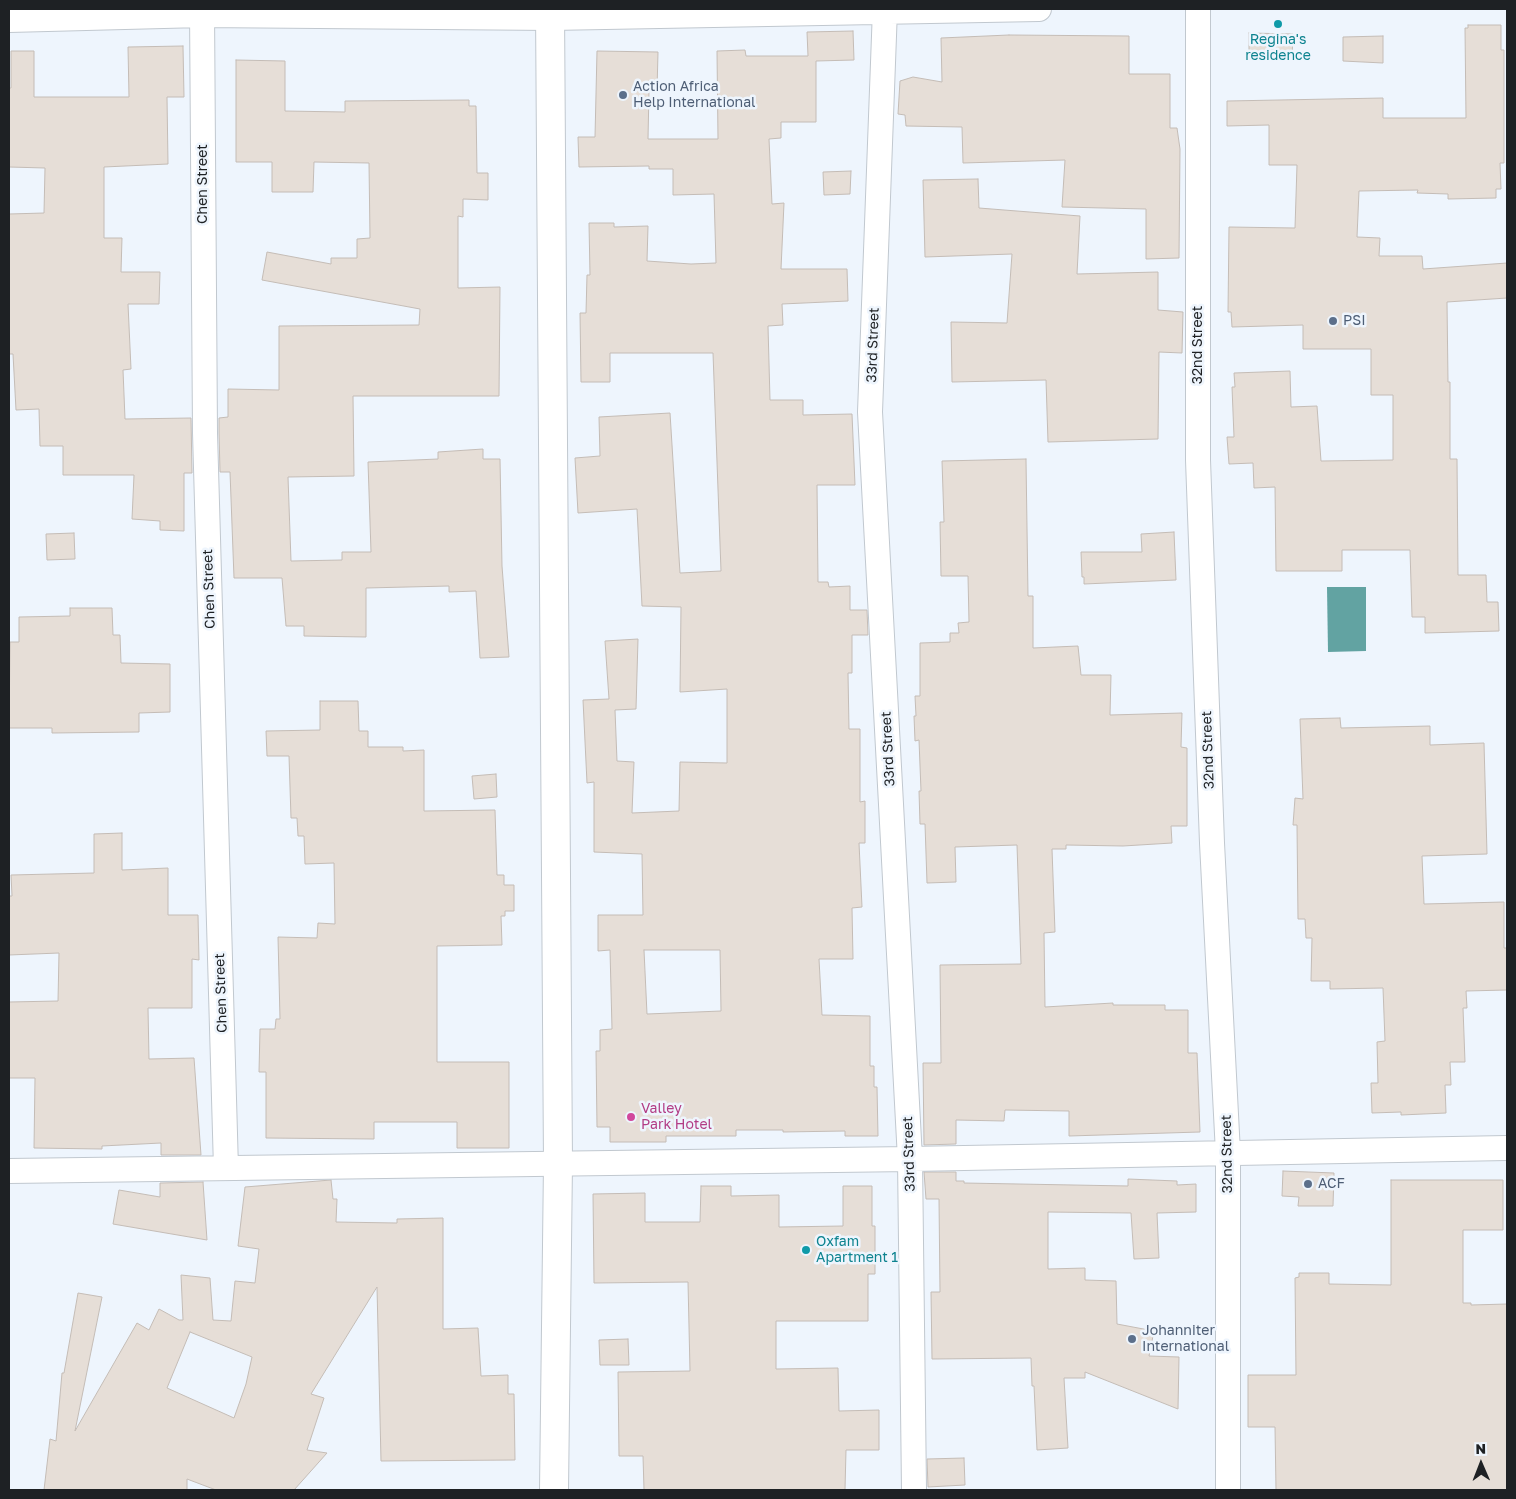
<!DOCTYPE html>
<style>
body{margin:0}
#map{position:relative;width:1516px;height:1499px;overflow:hidden;background:#eef5fd;font-family:"Golos Text",sans-serif}
canvas{display:block}
.frame{position:absolute;inset:0;border:10px solid #1e2124;pointer-events:none}
.north{position:absolute;left:1456px;top:1439px;width:50px;height:50px;-webkit-text-stroke:4px #eef5fd;paint-order:stroke;rotate:359deg;font-size:14px;font-weight:700;line-height:20px;text-align:center;color:#1e2124}
.north::after{content:'';display:block;margin:auto;width:18px;height:22px;background:#1e2124;clip-path:polygon(50% 0,100% 100%,50% 72%,0 100%)}
</style>
<div id="map">
<canvas width="1516" height="1499"></canvas>
<div class="frame"></div>
<div class="north">N</div>
</div>
<script>
const ctx = document.querySelector('canvas').getContext('2d');
ctx.lineJoin = 'round';
function paint(path, color) { ctx.fillStyle = color; ctx.fill(path, 'evenodd'); }
const shape = rows => new Path2D(rows.map(r => 'M' + r).join(''));
function trace(path, color, width, dash) { ctx.strokeStyle = color; ctx.lineWidth = width; ctx.lineCap = dash ? 'butt' : 'round'; ctx.setLineDash(dash || []); ctx.stroke(path); }
function drawText(font, color, halo, rows, align = 'center') {
  ctx.font = font + ' "Golos Text",sans-serif'; ctx.lineWidth = 5; ctx.setLineDash([]); ctx.textBaseline = 'middle'; ctx.strokeStyle = halo; ctx.fillStyle = color; for (const [text, x, y, turn = 0] of rows) {
    ctx.save(); ctx.translate(x, y); ctx.rotate((+turn || 0) * Math.PI / 180); ctx.textAlign = isNaN(turn) ? turn : align; if (halo) ctx.strokeText(text, 0, 0); ctx.fillText(text, 0, 0); ctx.restore();
  }
}
paint(shape([
 [1327,587,1366,587,1366,651,1328,652]
]), '#62a3a2');
const building = shape([
 [1468,25,1501,25,1501,50,1504,50,1504,163,1500,163,1501,189,1496,189,1496,198,1448,199,1448,194,1417,193,1418,190,1359,191,1357,237,1380,238,1379,256,1422,256,1423,269,1507,263,1507,298,1447,302,1448,382,1450,382,1450,459,1457,459,1458,575,1486,575,1487,602,1498,602,1499,631,1425,633,1425,617,1412,617,1410,550,1342,550,1342,571,1276,571,1275,487,1254,488,1253,463,1229,464,1227,437,1234,437,1232,387,1235,387,1234,373,1290,371,1291,407,1317,406,1321,461,1393,460,1393,395,1371,395,1371,349,1303,349,1303,325,1232,327,1231,312,1228,312,1229,227,1295,228,1297,165,1269,165,1269,125,1227,126,1227,101,1383,98,1383,118,1466,118,1465,28,1468,28,1468,25],
 [853,31,854,60,816,61,816,122,781,122,781,138,769,139,772,204,784,203,781,269,847,269,848,301,782,304,783,325,768,326,770,400,803,400,803,415,852,414,855,485,817,485,818,582,828,582,829,587,850,586,850,610,867,610,868,635,852,635,852,673,848,673,849,729,860,729,860,802,865,801,865,843,859,843,862,907,852,908,853,959,819,959,822,1015,870,1016,870,1066,874,1066,874,1087,877,1087,878,1136,845,1136,845,1131,783,1132,783,1130,736,1130,736,1136,666,1136,666,1142,610,1142,610,1127,597,1127,596,1051,600,1051,600,1030,612,1029,610,950,598,951,598,915,643,915,642,854,594,852,594,782,587,783,583,700,609,699,605,641,638,639,636,709,615,710,617,761,634,762,632,813,679,811,680,762,727,763,727,689,680,692,681,607,642,606,637,509,578,513,575,458,600,456,599,417,670,413,680,573,721,571,713,353,610,353,610,382,581,382,580,313,586,313,587,275,590,275,589,223,614,223,614,227,648,226,647,261,691,264,716,263,714,194,673,195,673,169,649,169,649,166,579,167,578,137,595,137,597,51,658,52,657,91,649,91,648,139,718,139,717,51,745,50,746,56,808,56,807,32,853,31],
 [644,950,720,950,721,1011,647,1014,644,950],
 [1249,33,1293,34,1292,58,1249,56,1249,33],
 [1009,35,1129,36,1129,74,1170,74,1170,128,1177,128,1180,149,1179,258,1146,259,1146,209,1062,207,1065,160,963,163,962,127,906,126,905,115,898,114,900,81,913,77,942,82,941,38,1009,35],
 [1383,36,1383,63,1343,61,1343,37,1383,36],
 [183,46,184,97,167,97,168,164,104,167,104,238,122,238,121,272,160,272,159,304,128,304,131,369,123,370,125,419,191,418,192,473,184,473,184,531,160,530,160,521,132,519,134,475,63,475,63,446,40,446,39,409,16,410,13,354,9,354,9,214,44,213,45,168,9,167,9,88,11,88,11,51,34,51,34,97,129,97,128,47,183,46],
 [236,60,285,61,285,111,345,112,345,101,469,100,469,106,476,106,477,173,488,173,488,200,463,199,463,217,458,216,458,288,500,287,499,396,353,396,354,476,288,477,291,561,342,560,342,552,371,552,368,462,438,459,438,452,483,449,483,459,500,459,502,566,509,657,480,658,476,591,449,592,449,586,366,588,366,637,304,636,304,626,286,626,282,578,234,578,230,472,220,472,219,433,219,418,228,417,228,389,279,390,279,326,419,325,420,309,262,280,267,252,331,264,331,258,357,258,357,239,370,238,369,163,314,162,313,192,272,192,272,162,236,162,236,60],
 [851,171,850,194,824,195,823,172,851,171],
 [978,179,979,208,1080,216,1077,274,1158,272,1158,310,1183,312,1182,353,1159,352,1158,439,1048,442,1046,380,952,382,951,322,1007,323,1012,254,925,257,923,180,978,179],
 [1026,459,1028,596,1033,596,1033,648,1078,646,1081,675,1111,675,1110,715,1182,713,1181,747,1187,748,1187,826,1171,826,1172,843,1123,846,1066,845,1066,849,1052,849,1055,932,1044,933,1045,1007,1113,1003,1113,1005,1165,1005,1165,1010,1188,1010,1188,1053,1197,1053,1200,1132,1069,1136,1069,1111,1005,1110,1004,1121,956,1120,956,1144,924,1145,923,1063,941,1063,940,965,1021,964,1017,845,955,847,956,882,927,883,925,824,920,824,919,791,921,791,919,740,915,741,914,716,916,716,915,696,920,696,920,643,950,642,950,633,959,633,958,623,969,622,968,576,941,576,940,522,944,522,942,461,1026,459],
 [1174,532,1176,580,1084,584,1084,577,1082,577,1081,552,1142,552,1141,534,1174,532],
 [74,533,75,559,47,560,46,534,74,533],
 [70,608,112,608,113,635,120,635,121,663,170,664,170,712,139,713,139,732,52,733,52,728,9,728,10,642,19,642,19,617,70,616,70,608],
 [320,701,358,701,359,731,368,731,368,747,403,747,403,751,424,750,424,811,495,810,497,875,504,875,504,885,514,885,514,911,505,911,505,916,501,916,502,945,437,946,437,1062,509,1062,509,1148,457,1148,457,1122,374,1122,374,1139,266,1138,266,1072,259,1072,260,1029,275,1029,276,1019,280,1019,278,937,317,938,318,923,335,924,334,863,305,864,304,836,298,836,297,818,291,818,289,756,267,756,266,731,320,730,320,701],
 [1340,718,1341,728,1430,726,1430,745,1484,743,1487,854,1422,856,1424,904,1504,902,1504,948,1507,948,1507,990,1466,991,1467,1008,1463,1008,1465,1062,1450,1062,1451,1085,1445,1085,1446,1113,1401,1115,1401,1112,1372,1113,1371,1083,1378,1083,1377,1042,1385,1041,1383,988,1330,989,1330,981,1311,981,1312,938,1306,938,1305,919,1298,919,1297,825,1293,825,1295,798,1303,799,1300,719,1340,718],
 [496,774,497,797,474,799,472,776,496,774],
 [122,833,122,870,168,868,168,915,198,915,199,960,192,959,192,1008,148,1008,149,1059,194,1058,201,1155,161,1155,161,1143,102,1146,102,1149,34,1148,35,1078,9,1078,9,1002,58,1001,59,953,9,955,9,896,12,896,11,875,94,873,94,834,122,833],
 [1283,1171,1334,1173,1333,1206,1298,1206,1299,1197,1282,1196,1283,1171],
 [924,1172,956,1172,956,1181,964,1181,964,1183,1128,1186,1128,1179,1177,1181,1177,1185,1196,1184,1196,1212,1157,1213,1159,1258,1134,1259,1131,1213,1048,1212,1048,1269,1085,1268,1085,1280,1116,1281,1117,1324,1154,1331,1149,1356,1179,1357,1178,1409,1085,1372,1085,1378,1064,1378,1068,1448,1037,1450,1034,1386,1032,1386,1031,1358,932,1359,931,1292,940,1292,939,1199,926,1199,924,1172],
 [331,1180,333,1199,337,1199,336,1222,397,1223,397,1219,443,1218,443,1329,478,1328,481,1376,508,1375,508,1394,514,1394,515,1460,381,1461,377,1287,311,1394,324,1398,307,1450,327,1453,294,1490,216,1490,187,1479,187,1490,44,1490,50,1439,56,1441,62,1373,64,1373,78,1293,102,1297,75,1431,137,1323,149,1330,159,1309,179,1320,183,1320,181,1275,210,1278,213,1320,231,1321,235,1281,255,1283,259,1249,238,1246,245,1187,331,1180],
 [190,1332,252,1357,246,1384,234,1418,167,1388,190,1332],
 [1391,1180,1503,1180,1503,1230,1463,1230,1463,1303,1471,1303,1471,1305,1507,1304,1507,1490,1276,1490,1275,1427,1248,1427,1248,1375,1296,1375,1295,1278,1299,1277,1299,1273,1329,1273,1329,1284,1391,1285,1391,1180],
 [203,1182,207,1240,113,1224,119,1190,160,1197,160,1183,203,1182],
 [701,1186,731,1186,731,1196,779,1195,779,1227,843,1226,843,1186,872,1186,872,1226,875,1226,875,1274,868,1274,868,1321,776,1321,776,1369,838,1368,839,1411,879,1410,879,1450,846,1450,845,1490,644,1490,643,1456,619,1456,618,1372,690,1371,688,1282,594,1283,593,1194,645,1193,645,1222,700,1222,701,1186],
 [628,1339,629,1365,600,1365,599,1340,628,1339],
 [964,1458,965,1485,928,1487,927,1459,964,1458]
]);
paint(building, '#e6ded7');
trace(building, '#c4bcb6', 1);
const minor = shape([
 [202,9,205,433,226,1168],
 [885,9,870,412,910,1159,914,1490],
 [1198,9,1198,460,1212,843,1228,1153,1228,1490],
 [9,20,202,15,551,18,1039,9],
 [9,1171,910,1159,1507,1148]
]);
const tertiary = shape([
 [550,9,558,1163,554,1490]
]);
trace(minor, '#c1c8cf', 26);
trace(tertiary, '#c1c8cf', 30);
trace(minor, '#fff', 24);
trace(tertiary, '#fff', 28);
for (const [x, y, r, color] of [
 [1278,24,5,"#0f9aa8"],
 [623,95,5,"#5c6f8a"],
 [1333,321,5,"#5c6f8a"],
 [631,1117,5,"#d1479c"],
 [1308,1184,5,"#5c6f8a"],
 [806,1250,5,"#0f9aa8"],
 [1132,1339,5,"#5c6f8a"]
]) { const dot = new Path2D(); dot.arc(x, y, r, 0, 2 * Math.PI); ctx.fillStyle = color; ctx.fill(dot); trace(dot, '#eef5fd', 2); }
drawText('14px', '#0d838f', '#eef5fd', [
 ["Regina's",1278,40],
 ["residence",1278,56],
 ["Oxfam",816,1242,"left"],
 ["Apartment 1",816,1258,"left"]
]);
drawText('14px', '#4e5e75', '#eef5fd', [
 ["Action Africa",633,87],
 ["Help International",633,103],
 ["PSI",1343,321],
 ["ACF",1318,1184],
 ["Johanniter",1142,1331],
 ["International",1142,1347]
], 'left');
drawText('14px', '#1e2124', '#eef5fd', [
 ["Chen Street",203,184,-90],
 ["33rd Street",873,345,-88],
 ["32nd Street",1198,345,-90],
 ["Chen Street",209,589,-92],
 ["33rd Street",888,749,-93],
 ["32nd Street",1208,750,-92],
 ["Chen Street",221,993,-92],
 ["33rd Street",909,1154,-92],
 ["32nd Street",1227,1154,-91]
]);
drawText('14px', '#b23c85', '#eef5fd', [
 ["Valley",641,1109],
 ["Park Hotel",641,1125]
], 'left');
</script>
